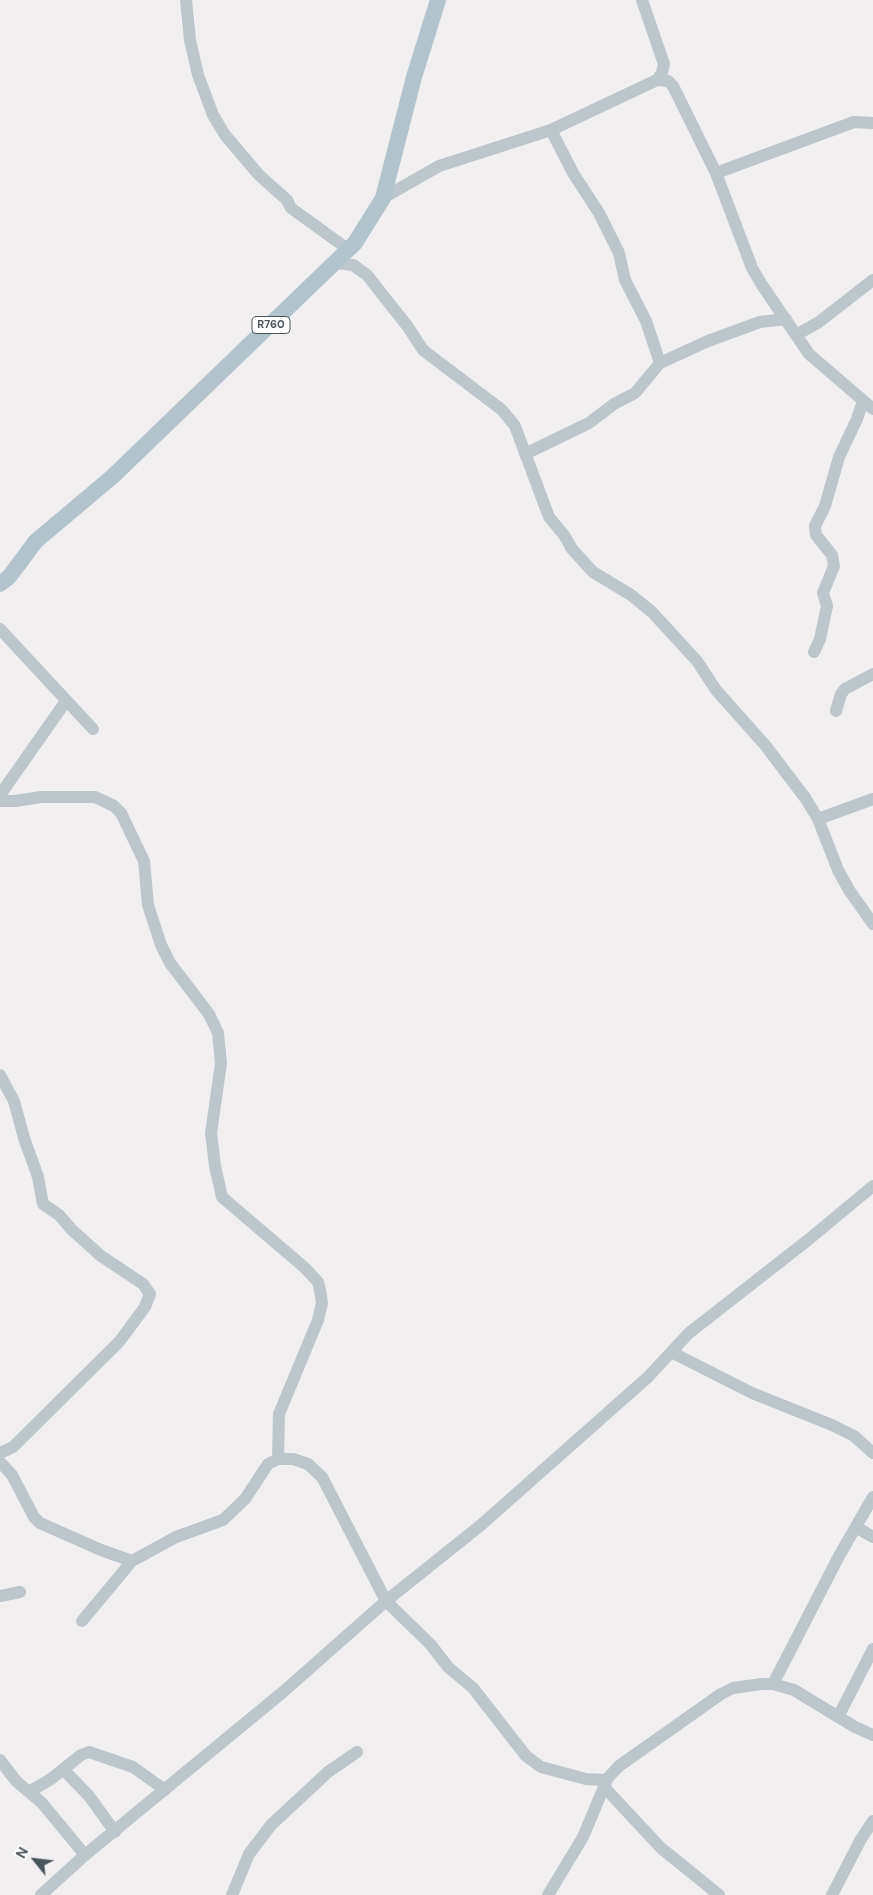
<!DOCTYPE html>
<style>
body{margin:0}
#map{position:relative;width:873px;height:1895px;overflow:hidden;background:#f1eff0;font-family:"DM Sans",sans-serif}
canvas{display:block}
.north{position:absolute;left:10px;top:1835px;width:50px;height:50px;-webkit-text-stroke:4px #fff;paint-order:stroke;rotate:299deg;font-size:14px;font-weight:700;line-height:20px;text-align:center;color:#49555b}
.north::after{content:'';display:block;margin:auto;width:18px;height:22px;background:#49555b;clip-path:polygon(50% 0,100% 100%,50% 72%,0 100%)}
</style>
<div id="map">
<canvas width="873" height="1895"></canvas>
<div class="north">N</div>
</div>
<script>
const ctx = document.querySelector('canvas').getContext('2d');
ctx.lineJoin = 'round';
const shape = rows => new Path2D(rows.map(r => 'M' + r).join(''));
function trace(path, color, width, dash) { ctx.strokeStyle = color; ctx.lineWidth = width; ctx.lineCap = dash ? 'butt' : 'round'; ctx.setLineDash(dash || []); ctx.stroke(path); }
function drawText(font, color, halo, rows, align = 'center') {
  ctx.font = font + ' "DM Sans",sans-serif'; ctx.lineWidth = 4.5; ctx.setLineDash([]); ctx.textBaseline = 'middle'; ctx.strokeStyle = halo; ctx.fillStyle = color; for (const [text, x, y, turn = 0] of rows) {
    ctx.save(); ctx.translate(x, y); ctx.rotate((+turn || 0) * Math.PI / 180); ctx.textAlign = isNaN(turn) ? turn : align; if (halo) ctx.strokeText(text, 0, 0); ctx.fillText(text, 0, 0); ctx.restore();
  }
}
trace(shape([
 [186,0,190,40,198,75,213,115,225,135,259,175,287,200,291,208,349,250],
 [642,0,664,64,662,73,657,80],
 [551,130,573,173,599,213,619,253,625,280,646,321,660,363],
 [716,173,854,122,873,123],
 [383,198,439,166,551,130,657,80,668,81,673,86,716,173,752,268,762,285,809,354,873,409],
 [336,263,353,265,367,275,408,327,423,350,502,410,515,426,549,517,564,535,572,549,593,572,631,595,652,612,697,661,716,690,765,745,806,799,818,819,838,870,849,890,873,924],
 [796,335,819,322,873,280],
 [525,454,589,423,614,404,635,393,660,363,708,341,760,322,786,319],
 [0,629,93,729],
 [814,652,820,639,827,606,823,593,834,566,832,555,816,535,815,526,825,506,839,457,857,419,863,401],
 [836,711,841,694,845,689,873,674],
 [0,795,66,701],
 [0,801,15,801,41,797,95,797,114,806,121,813,144,861,148,905,161,945,170,963,209,1014,218,1033,221,1063,211,1133,215,1166,222,1197,305,1268,318,1282,320,1290,322,1303,318,1320,279,1414,278,1459],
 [818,819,873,799],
 [0,1075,14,1101,24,1138,38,1177,43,1204,59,1215,72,1230,101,1256,143,1284,150,1294,145,1307,119,1342,13,1447,0,1453],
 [673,1353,752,1393,832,1425,854,1436,873,1453],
 [0,1462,12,1475,34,1517,40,1523,101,1550,132,1561],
 [856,1527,873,1537],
 [0,1596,20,1592],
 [82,1621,132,1561,176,1537,223,1520,245,1499,268,1464,278,1459,293,1459,308,1464,322,1477,386,1601,431,1645,448,1667,473,1688,526,1756,541,1767,586,1779,606,1780,619,1766,721,1694,733,1688,762,1684,773,1684,794,1690,855,1727,873,1735],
 [773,1684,839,1556,873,1497],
 [838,1717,873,1649],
 [0,1760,16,1781,42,1803,85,1855],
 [63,1769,89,1796,115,1832],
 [605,1788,661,1848,719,1895],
 [29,1792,51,1779,81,1755,89,1752,133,1767,165,1790],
 [41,1895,85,1855,283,1692,386,1601,481,1525,648,1377,689,1333,808,1240,873,1186],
 [232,1895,249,1854,271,1825,328,1772,357,1752],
 [548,1895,583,1837,606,1782],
 [832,1895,861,1839,873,1821]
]), '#bcc6cb', 12);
trace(shape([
 [0,584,9,577,36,541,112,477,355,243,383,198,414,77,438,0]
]), '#b2c3cb', 16);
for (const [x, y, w] of [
 [271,325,38]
]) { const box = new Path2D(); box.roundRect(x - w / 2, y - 8.5, w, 17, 4); ctx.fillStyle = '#fff'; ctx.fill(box); trace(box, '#49555b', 1); }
drawText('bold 11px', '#49555b', null, [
 ["R760",271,325]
]);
</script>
